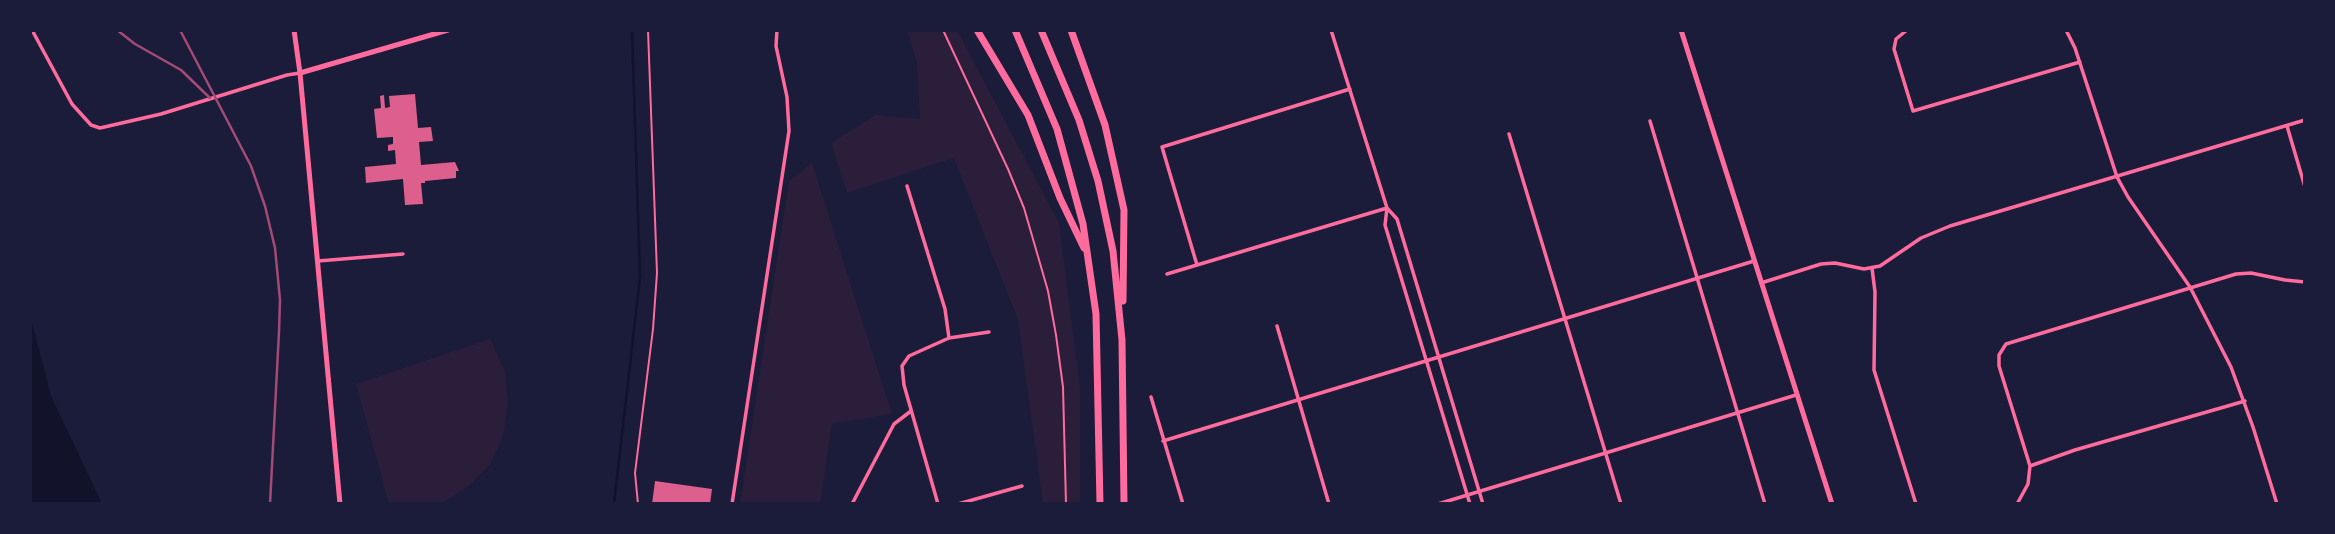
<!DOCTYPE html>
<style>
body{margin:0}
#map{position:relative;width:2335px;height:534px;overflow:hidden;background:#1b1b3a;font-family:Ubuntu,sans-serif}
canvas{display:block}
.frame{position:absolute;inset:0;border:32px solid #1b1b3a;pointer-events:none}
</style>
<div id="map">
<canvas width="2335" height="534"></canvas>
<div class="frame"></div>
</div>
<script>
const ctx = document.querySelector('canvas').getContext('2d');
ctx.lineJoin = 'round';
function paint(path, color) { ctx.fillStyle = color; ctx.fill(path, 'evenodd'); }
const shape = rows => new Path2D(rows.map(r => 'M' + r).join(''));
function trace(path, color, width, dash) { ctx.strokeStyle = color; ctx.lineWidth = width; ctx.lineCap = dash ? 'butt' : 'round'; ctx.setLineDash(dash || []); ctx.stroke(path); }
paint(shape([
 [907,30,957,30,1059,223,1080,388,1080,504,1043,504,1018,320,954,158,847,193,831,143,875,115,920,119,917,63],
 [812,163,892,414,832,424,820,504,740,504,789,181],
 [490,339,505,371,508,404,503,436,491,463,469,486,441,504,389,504,356,384]
]), '#2a1e3b');
paint(shape([
 [30,315,51,396,102,504,30,504]
]), '#12122b');
trace(shape([
 [614,504,640,277,632,30]
]), '#12122b', 2.5);
paint(shape([
 [415,94,418,128,431,127,433,141,419,142,421,165,455,162,459,171,456,171,456,178,425,181,425,183,421,183,423,204,405,205,403,179,366,183,365,167,396,164,395,150,388,151,388,145,393,144,393,137,377,138,374,109,381,108,380,96,384,95,385,108,390,107,389,96],
 [655,481,712,489,710,504,652,504]
]), '#dd5f8e');
trace(shape([
 [943,30,1008,169,1024,208,1048,291,1056,335,1063,387,1066,504],
 [638,504,635,473,653,329,657,273,648,30]
]), '#ff6b9d', 2);
trace(shape([
 [32,30,72,104,91,125,100,128,161,114,287,75,300,73],
 [1331,30,1387,208,1385,225,1470,504],
 [1907,30,1896,39,1894,49,1913,111,2080,62],
 [2066,30,2075,48,2117,177,2128,197,2190,287,2231,367,2253,427,2277,504],
 [1650,121,1765,504],
 [2287,126,2305,187],
 [1509,134,1621,504],
 [907,186,945,309,949,338],
 [1387,208,1397,219,1483,504],
 [318,261,403,254],
 [1197,265,1162,147,1350,89],
 [1872,268,1875,292,1874,370,1916,504],
 [1167,274,1387,208],
 [1761,283,1821,264,1835,263,1864,269,1880,266,1921,238,1950,226,2305,120],
 [1277,326,1329,504],
 [1151,397,1183,504],
 [1163,441,1754,261],
 [2030,466,2075,450,2245,401],
 [732,504,789,131,787,97,776,46,777,30],
 [852,504,894,424,911,411],
 [938,504,904,385,902,366,909,356,949,338,989,332],
 [958,504,1022,486],
 [1438,504,1796,395],
 [2017,504,2028,484,2030,466,1999,366,1999,355,2006,344,2236,274,2251,273,2285,280,2305,282]
]), '#ff6b9d', 3.5);
trace(shape([
 [294,30,300,73,340,504],
 [1681,30,1832,504],
 [300,73,448,30]
]), '#ff6b9d', 5);
trace(shape([
 [977,30,1028,115,1060,198,1084,248],
 [1015,30,1057,129,1083,224,1096,314,1100,504],
 [1041,30,1079,120,1098,181,1113,251,1122,340,1124,504],
 [1071,30,1105,125,1124,210,1123,301]
]), '#ff6b9d', 7);
trace(shape([
 [117,30,135,44,181,70,210,98],
 [180,30,251,166,265,206,275,248,280,300,279,332,270,504]
]), '#a44b75', 2.5);
</script>
